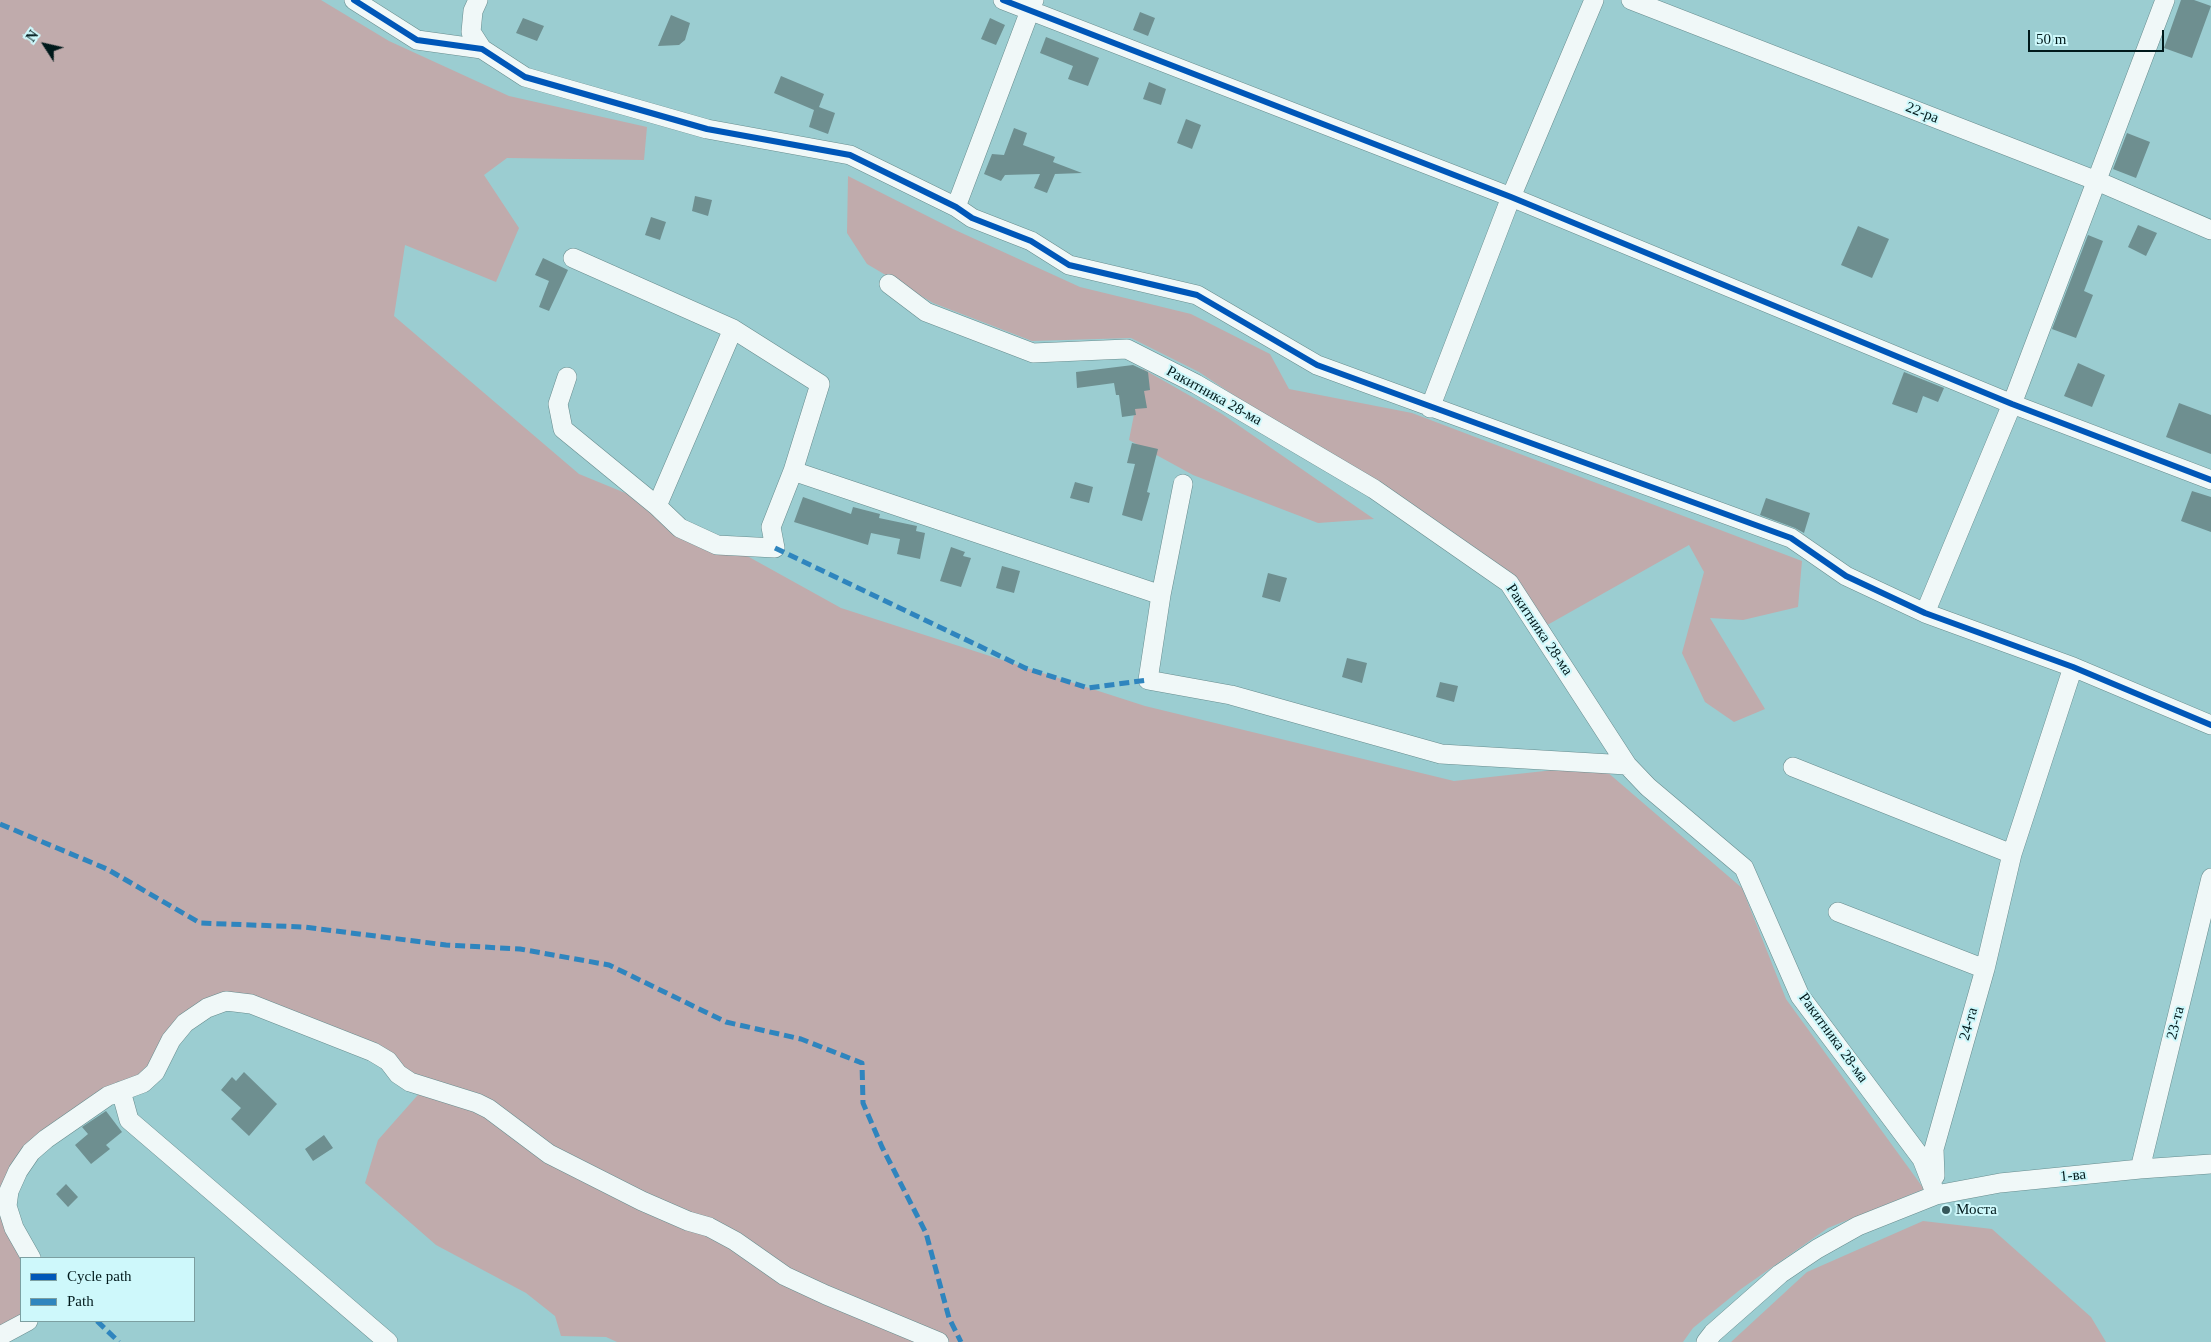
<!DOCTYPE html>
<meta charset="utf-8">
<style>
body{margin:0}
#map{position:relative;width:2211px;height:1342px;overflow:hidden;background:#9bcdd1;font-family:Georgia,serif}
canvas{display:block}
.legend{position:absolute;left:20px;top:1257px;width:175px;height:65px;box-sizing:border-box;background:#cef8fb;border:1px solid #7c9fa1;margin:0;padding:6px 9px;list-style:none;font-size:15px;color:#00191b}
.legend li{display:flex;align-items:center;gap:10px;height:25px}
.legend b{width:25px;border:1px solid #7c9fa1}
.north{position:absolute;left:20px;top:20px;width:50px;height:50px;-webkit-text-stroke:4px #cef8fb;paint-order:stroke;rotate:305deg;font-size:14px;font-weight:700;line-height:20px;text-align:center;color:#00191b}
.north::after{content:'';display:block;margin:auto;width:18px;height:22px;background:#00191b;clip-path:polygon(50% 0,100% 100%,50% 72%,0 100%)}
.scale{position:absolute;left:2028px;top:30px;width:136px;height:22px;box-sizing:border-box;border:2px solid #00191b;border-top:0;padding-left:6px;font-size:15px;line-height:18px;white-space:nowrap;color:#00191b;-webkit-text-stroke:4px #cef8fb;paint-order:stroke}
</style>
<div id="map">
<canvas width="2211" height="1342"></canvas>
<ul class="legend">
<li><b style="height:6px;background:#0057b8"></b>Cycle path</li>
<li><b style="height:6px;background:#2f85be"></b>Path</li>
</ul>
<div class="north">N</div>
<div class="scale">50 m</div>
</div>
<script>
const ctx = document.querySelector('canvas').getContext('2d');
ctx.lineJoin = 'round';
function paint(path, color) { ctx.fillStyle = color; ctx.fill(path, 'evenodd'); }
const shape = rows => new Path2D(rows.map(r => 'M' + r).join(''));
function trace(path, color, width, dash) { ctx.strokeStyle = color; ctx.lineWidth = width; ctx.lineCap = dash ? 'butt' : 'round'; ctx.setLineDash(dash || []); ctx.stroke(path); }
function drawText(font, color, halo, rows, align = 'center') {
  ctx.font = font + ' Georgia,serif'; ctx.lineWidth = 4; ctx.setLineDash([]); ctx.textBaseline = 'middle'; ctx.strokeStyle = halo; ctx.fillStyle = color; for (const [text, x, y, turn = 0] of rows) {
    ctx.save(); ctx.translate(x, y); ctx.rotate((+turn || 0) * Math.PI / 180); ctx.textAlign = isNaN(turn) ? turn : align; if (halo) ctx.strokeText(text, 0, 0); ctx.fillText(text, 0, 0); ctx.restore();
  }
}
paint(shape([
 [0,0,321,0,389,41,509,96,647,127,644,160,507,158,484,175,519,228,496,282,405,245,394,316,579,474,657,506,841,608,1145,706,1454,781,1599,765,1742,888,1786,999,1924,1189,1828,1228,1741,1289,1693,1328,1683,1342,617,1342,606,1337,561,1336,555,1316,526,1293,436,1245,365,1183,378,1140,424,1088,373,1052,226,1001,207,1008,121,1091,31,1152,9,1191,21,1258,21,1321,0,1333],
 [848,176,953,229,1080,287,1191,314,1270,354,1289,389,1412,413,1802,561,1798,607,1743,620,1710,618,1765,709,1734,722,1705,702,1682,653,1704,572,1689,545,1542,628,1513,581,1199,372,1131,338,1032,341,933,303,867,264,847,233],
 [1143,369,1222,414,1374,519,1318,523,1193,475,1129,440],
 [1923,1221,1992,1229,2091,1317,2106,1342,1731,1342,1807,1272]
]), '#c0abac');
paint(shape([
 [2181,0,2194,0,2211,6,2192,58,2164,48],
 [1140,12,1155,18,1148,36,1133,30],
 [671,15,690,23,685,40,679,45,658,46],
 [523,18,544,26,537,41,516,33],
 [990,18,1005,25,996,45,981,39],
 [1046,37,1099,58,1088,86,1068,79,1073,66,1040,53],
 [781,76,824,94,819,107,835,113,828,134,809,127,814,110,774,93],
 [1149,82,1166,89,1161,105,1143,99],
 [1186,119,1201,125,1192,149,1177,143],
 [1014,128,1027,133,1023,145,1055,157,1053,162,1082,173,1055,174,1047,193,1034,188,1040,174,1005,175,1001,181,984,174,992,154,1004,155],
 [2127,133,2150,142,2136,178,2113,169],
 [695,196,712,200,708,216,692,211],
 [651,217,666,222,660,240,645,235],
 [2138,225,2157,233,2146,256,2128,247],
 [1858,226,1889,239,1872,278,1841,265],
 [2088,235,2103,241,2084,291,2093,295,2076,338,2052,329],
 [543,258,568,270,549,311,539,307,549,281,535,275],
 [2078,363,2105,375,2092,407,2064,396],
 [1133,365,1148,372,1150,390,1144,391,1147,408,1135,409,1136,415,1122,417,1119,395,1116,395,1114,383,1077,388,1076,372],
 [1904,372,1944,388,1938,402,1923,396,1917,413,1892,404],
 [2179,403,2211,415,2211,454,2166,437],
 [1132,443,1158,449,1147,492,1150,493,1142,521,1122,515,1135,464,1127,463],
 [1075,482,1093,487,1089,503,1070,498],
 [2192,491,2211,497,2211,532,2181,521],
 [803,497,851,514,853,507,880,514,879,518,917,526,916,531,925,533,920,559,897,554,900,539,871,533,868,545,794,522],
 [1766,498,1810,513,1804,533,1795,528,1760,515],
 [951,547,965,552,963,556,971,558,961,587,940,581],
 [1002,566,1020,571,1014,593,996,588],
 [1268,573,1287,578,1280,602,1262,597],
 [1347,658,1367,663,1362,683,1342,677],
 [1440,682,1458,686,1454,702,1436,697],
 [244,1072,277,1104,249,1136,231,1119,241,1108,221,1090,232,1077,236,1081],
 [106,1111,122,1132,106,1145,110,1149,91,1164,75,1145,88,1134,82,1127],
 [324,1135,333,1148,313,1161,305,1149],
 [66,1184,78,1197,68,1207,56,1194]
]), '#6e8f90');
const minor = shape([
 [354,0,417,40,482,49,525,77,707,129,850,155,956,207,972,218,1031,241,1069,265,1197,295,1317,365,1791,538,1846,576,1925,613,2073,667,2211,725],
 [478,0,473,11,471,32,482,49],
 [1003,0,1511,197,2012,404,2211,480],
 [1631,0,2097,181,2211,230],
 [956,207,1034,0],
 [573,258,733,329,820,384,793,471,1161,595],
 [889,284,926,312,1033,353,1127,349,1196,384,1374,489,1509,583,1627,765,1648,787,1744,868,1800,996,1922,1159,1936,1195],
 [733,329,657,506,680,528,717,545,775,548,771,527,793,471],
 [567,377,558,404,563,429,657,506],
 [1430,408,1511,197,1594,0],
 [1183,484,1161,595,1148,680,1231,695,1441,754,1627,765],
 [1925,613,2012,404,2165,0],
 [1793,767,2012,854],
 [1838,912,1985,969],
 [121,1091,129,1120,388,1342],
 [2140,1169,2211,878],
 [1935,1176,1934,1149,1985,969,2012,854,2073,667],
 [31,1258,14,1228,7,1206,9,1191,18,1171,31,1152,46,1139,108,1096,143,1083,155,1072,171,1040,185,1023,207,1008,226,1001,251,1004,373,1052,388,1061,398,1074,410,1082,477,1103,489,1109,549,1154,642,1201,688,1221,709,1227,735,1241,785,1276,826,1295,939,1342],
 [0,1336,28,1321],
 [1706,1342,1713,1333,1780,1274,1817,1249,1858,1226,1936,1195,2000,1183,2140,1169,2211,1164]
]);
trace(minor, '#678c8e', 20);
trace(minor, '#f0f8f8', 19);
trace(shape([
 [775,548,1025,668,1088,688,1148,680],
 [0,824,107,869,200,923,304,927,446,945,520,949,609,965,726,1022,801,1039,862,1063,863,1103,882,1147,926,1233,949,1318,961,1342],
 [97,1321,119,1342]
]), '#2f85be', 5, [10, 5]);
trace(shape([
 [354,0,417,40,482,49,525,77,707,129,850,155,956,207,972,218,1031,241,1069,265,1197,295,1317,365,1791,538,1846,576,1925,613,2073,667,2211,725],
 [1003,0,1511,197,2012,404,2211,480]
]), '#0057b8', 6);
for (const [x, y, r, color] of [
 [1946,1210,5,"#36585b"]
]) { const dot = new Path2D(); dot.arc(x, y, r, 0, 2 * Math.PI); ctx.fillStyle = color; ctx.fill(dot); trace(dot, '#cef8fb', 2); }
drawText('15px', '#00191b', '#cef8fb', [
 ["22-ра",1922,113,21],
 ["Ракитника 28-ма",1214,396,29],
 ["Ракитника 28-ма",1539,630,56],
 ["23-та",2176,1023,-76],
 ["24-та",1969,1024,-74],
 ["Ракитника 28-ма",1833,1038,54],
 ["1-ва",2073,1176,-6]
]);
drawText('15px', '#00191b', '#cef8fb', [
 ["Моста",1956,1210]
], 'left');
</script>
